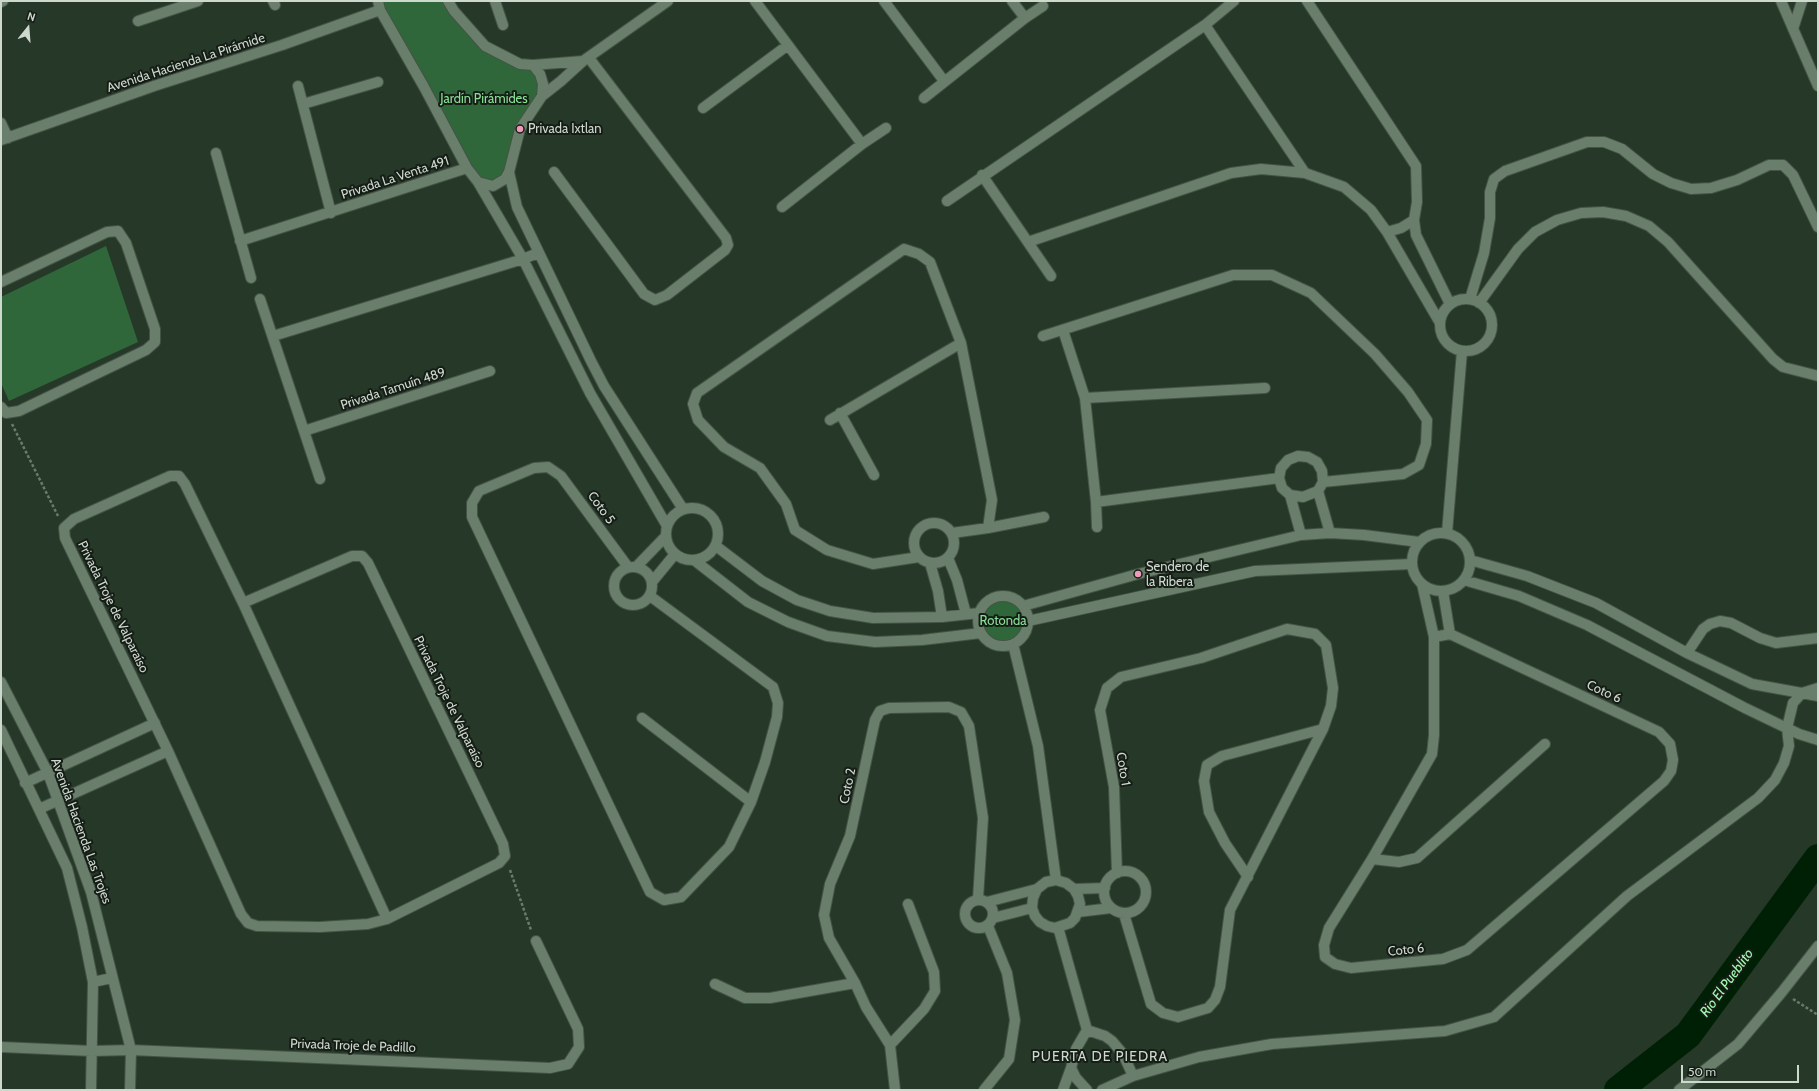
<!DOCTYPE html>
<meta charset="utf-8">
<style>
body{margin:0}
#map{position:relative;width:1819px;height:1091px;overflow:hidden;background:#263828;font-family:Cabin,sans-serif}
canvas{display:block}
.frame{position:absolute;inset:0;border:2px solid #ced9ce;pointer-events:none}
.north{position:absolute;left:8px;top:8px;width:40px;height:40px;-webkit-text-stroke:3px #151d16;paint-order:stroke;rotate:17deg;font-size:11px;font-weight:700;line-height:16px;text-align:center;color:#ced9ce}
.north::after{content:'';display:block;margin:auto;width:14px;height:18px;background:#ced9ce;clip-path:polygon(50% 0,100% 100%,50% 72%,0 100%)}
.scale{position:absolute;left:1681px;top:1065px;width:118px;height:18px;box-sizing:border-box;border:2px solid #ced9ce;border-top:0;padding-left:5px;font-size:12px;line-height:14px;white-space:nowrap;color:#ced9ce;-webkit-text-stroke:3px #151d16;paint-order:stroke}
</style>
<div id="map">
<canvas width="1819" height="1091"></canvas>
<div class="frame"></div>
<div class="north">N</div>
<div class="scale">50 m</div>
</div>
<script>
const ctx = document.querySelector('canvas').getContext('2d');
ctx.lineJoin = 'round';
function paint(path, color) { ctx.fillStyle = color; ctx.fill(path, 'evenodd'); }
const shape = rows => new Path2D(rows.map(r => 'M' + r).join(''));
function trace(path, color, width, dash) { ctx.strokeStyle = color; ctx.lineWidth = width; ctx.lineCap = dash ? 'butt' : 'round'; ctx.setLineDash(dash || []); ctx.stroke(path); }
function drawText(font, color, halo, rows, align = 'center') {
  ctx.font = font + ' Cabin,sans-serif'; ctx.lineWidth = 4; ctx.setLineDash([]); ctx.textBaseline = 'middle'; ctx.strokeStyle = halo; ctx.fillStyle = color; for (const [text, x, y, turn = 0] of rows) {
    ctx.save(); ctx.translate(x, y); ctx.rotate((+turn || 0) * Math.PI / 180); ctx.textAlign = isNaN(turn) ? turn : align; if (halo) ctx.strokeText(text, 0, 0); ctx.fillText(text, 0, 0); ctx.restore();
  }
}
paint(shape([
 [378,1,448,1,485,46,533,65,543,84,520,129,505,179,478,182],
 [106,246,138,342,9,401,1,383,1,297],
 '978 621a25 25 0 1 1 50 0a25 25 0 1 1-50 0Z'
]), '#30673a');
trace(shape([
 [1618,1090,1688,1035,1818,858]
]), '#002006', 28);
const minor = shape([
 [273,1,275,5],
 [378,1,380,10,424,87,467,168,478,182,523,259,590,393,667,526],
 [448,1,454,11,485,46,520,64,533,65,583,61],
 [495,1,503,25],
 [755,1,862,144],
 [884,1,944,81],
 [1012,1,1025,18],
 [1307,1,1416,166,1417,202,1414,220,1416,235,1450,304],
 [1781,1,1818,86],
 [1,2,3,1],
 [138,21,198,1],
 [1205,25,1305,173],
 [1793,29,1802,1],
 [533,65,540,74,543,84,542,96],
 [298,86,331,213],
 [924,98,1025,18,1043,6],
 [303,104,378,82],
 [703,108,788,45],
 [1,123,8,138],
 [1,140,154,86,282,45,380,10],
 [216,153,251,278],
 [509,172,517,207,591,361,604,386,683,509],
 [554,172,644,294,655,300,667,295,725,250,728,245,726,238,589,58],
 [982,175,1051,276],
 [478,182,493,186,505,179,509,172,520,129,542,96,561,81,583,61,668,1],
 [947,201,1205,25,1234,1],
 [782,207,862,144,886,128],
 [1387,232,1401,228,1414,220],
 [240,241,467,168],
 [1028,242,1231,173,1261,169,1305,173,1344,187,1371,210,1387,232,1440,323],
 [1,282,107,232,118,231,126,243,155,329,155,342,146,350,19,411,6,413,1,407],
 [260,299,320,479],
 [1470,299,1484,253,1490,218,1490,192,1494,179,1505,171,1587,142,1604,142,1622,149,1653,174,1671,183,1691,189,1711,188,1737,180,1769,165,1783,165,1793,175,1818,227],
 '1440 325a26 26 0 1 1 52 0a26 26 0 1 1-52 0Z',
 [1479,303,1518,249,1535,232,1557,220,1581,213,1603,212,1626,216,1649,226,1668,242,1773,359,1783,367,1818,376],
 [1063,330,1085,398,1096,502,1097,527],
 [273,336,523,259,538,253],
 [1043,336,1233,275,1272,275,1311,293,1375,354,1408,392,1427,420,1426,444,1419,465,1403,474,1323,482],
 [1085,398,1265,388],
 [840,413,874,475],
 [830,420,961,343],
 [304,431,490,371],
 [1298,456,1308,457,1317,462,1322,471,1323,482,1318,491,1303,497,1290,495,1282,488,1279,478,1281,468,1288,460,1298,456],
 [1318,491,1330,533],
 [1290,495,1301,535],
 [1096,502,1279,478],
 '666 534a26 26 0 1 1 52 0a26 26 0 1 1-52 0Z',
 '914 543a20 20 0 1 1 40 0a20 20 0 1 1-40 0Z',
 [952,533,988,528,1044,517],
 [1447,533,1462,351],
 '1412 562a29 29 0 1 1 58 0a29 29 0 1 1-58 0Z',
 [716,546,762,581,797,600,830,611,873,618,942,617,979,613],
 [919,557,873,564,827,550,795,530,786,504,760,468,724,447,698,420,693,404,697,393,904,249,919,254,930,262,961,343,992,500,988,528],
 [948,558,957,580,966,614],
 [694,560,748,602,788,622,827,636,875,642,922,640,981,633],
 [1470,560,1527,576,1596,603,1687,653,1752,684,1818,696],
 [930,563,938,591,942,617],
 '614 586a19 19 0 1 1 38 0a19 19 0 1 1-38 0Z',
 [628,567,561,476,548,467,534,468,479,491,472,503,472,517,650,892,664,900,681,897,729,847,751,802,765,762,777,717,778,703,773,687,650,596],
 [636,567,666,536],
 [1464,580,1519,596,1587,625,1745,708,1799,734,1818,740],
 [652,582,675,554],
 [1422,584,1434,637,1434,735,1432,754,1372,859,1329,928,1324,945,1325,957,1335,964,1351,968,1443,959,1467,950,1664,781,1671,771,1673,760,1670,744,1659,732,1450,634,1434,637],
 [1443,591,1450,634],
 '978 621a25 25 0 1 1 50 0a25 25 0 1 1-50 0Z',
 [243,603,352,556,362,556,368,563,503,844,505,856,499,863,387,919,368,924,320,927,257,926,248,923,241,914,168,751,65,538,64,528,74,519,170,476,179,476,185,484,243,603,387,919],
 [1023,606,1138,574,1301,535,1330,533,1364,535,1419,542],
 [1028,621,1255,571,1412,564],
 [1013,644,1038,746,1056,880],
 [1687,653,1703,629,1710,624,1720,621,1731,623,1760,638,1776,643,1818,638],
 [1,682,48,773,91,892,131,1050,130,1090],
 [642,718,751,802],
 [1,730,67,868,82,927,93,982,91,1090],
 [25,783,155,723],
 [39,809,168,751],
 [1372,859,1399,862,1417,858,1545,744],
 '1104 892a21 21 0 1 1 42 0a21 21 0 1 1-42 0Z',
 [1117,873,1114,787,1100,710,1107,688,1121,677,1201,658,1287,629,1315,634,1326,645,1333,688,1331,706,1323,729,1230,910,1220,987,1215,1000,1208,1008,1178,1017,1163,1013,1151,1004,1124,914],
 [1248,877,1225,843,1209,812,1204,781,1207,765,1222,756,1323,729],
 [1074,889,1105,888],
 '965 914a14 14 0 1 1 28 0a14 14 0 1 1-28 0Z',
 [987,902,1037,889,1046,882,1056,880,1066,883,1074,889,1078,896,1080,904,1075,918,1070,923,1055,928,1047,926,1040,922,1035,916,1032,908,1033,898,1037,889],
 [1078,912,1111,908],
 [993,918,1032,908],
 [1058,927,1087,1030],
 [93,982,112,978],
 [715,984,745,998,770,998,855,983],
 [890,1045,924,1009,935,991,934,972,908,904],
 [1,1047,92,1051,131,1050,550,1068,568,1064,579,1047,578,1029,536,941],
 [1071,1068,1076,1078,1087,1090],
 [895,1090,890,1045,866,1007,855,983,829,938,824,915,830,884,850,836,875,720,880,711,889,708,949,707,961,712,969,726,983,818,978,899],
 [984,1090,1009,1059,1015,1020,1007,973,988,926],
 [1063,1090,1071,1068,1076,1049,1087,1030,1105,1036,1112,1041,1123,1054,1133,1076],
 [1102,1090,1133,1076,1199,1057,1272,1044,1445,1031,1494,1017,1627,896,1758,798,1775,780,1784,763,1789,746,1787,728,1793,703,1802,693,1818,688],
 [1679,1090,1738,1044,1782,992,1818,946]
]);
trace(minor, '#445346', 12);
trace(shape([
 [12,424,58,516],
 [510,870,531,930],
 [1793,999,1818,1015]
]), '#6b7a6c', 2.5, [3, 2]);
trace(minor, '#6a7e6c', 10);
for (const [x, y, r, color] of [
 [520,129,4,"#ef9ab8"],
 [1138,574,4,"#ef9ab8"]
]) { const dot = new Path2D(); dot.arc(x, y, r, 0, 2 * Math.PI); ctx.fillStyle = color; ctx.fill(dot); trace(dot, '#151d16', 1.5); }
drawText('13px', '#ced9ce', '#151d16', [
 ["Avenida Hacienda La Pirámide",186,63,-18],
 ["Privada La Venta 491",395,178,-18],
 ["Privada Tamuín 489",393,389,-18],
 ["Coto 5",601,508,54],
 ["Privada Troje de Valparaíso",113,607,64],
 ["Coto 6",1604,692,25],
 ["Privada Troje de Valparaíso",449,702,64],
 ["Coto 1",1123,769,81],
 ["Coto 2",848,786,-78],
 ["Avenida Hacienda Las Trojes",81,831,70],
 ["Coto 6",1406,950,-6],
 ["Privada Troje de Padillo",353,1046,2]
]);
drawText('13px', '#8ae196', '#151d16', [
 ["Jardín Pirámides",484,99],
 ["Rotonda",1003,621]
]);
drawText('13px', '#ced9ce', '#151d16', [
 ["Privada Ixtlan",528,129],
 ["Sendero de",1146,567],
 ["la Ribera",1146,582]
], 'left');
drawText('italic 14px', '#a2faae', '#151d16', [
 ["Rio El Pueblito",1727,983,-54]
]);
ctx.letterSpacing = '1px';
drawText('14px', '#ced9ce', '#151d16', [
 ["PUERTA DE PIEDRA",1100,1057]
]);
ctx.letterSpacing = '0px';
</script>
